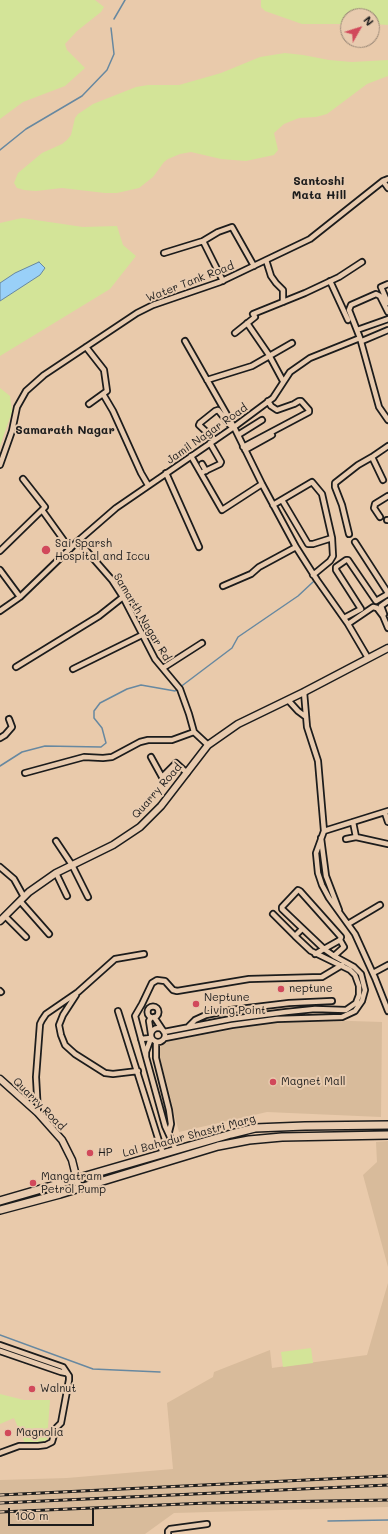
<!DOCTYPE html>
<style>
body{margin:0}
#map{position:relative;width:388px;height:1534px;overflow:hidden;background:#e9caab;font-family:Mali,sans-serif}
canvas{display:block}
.north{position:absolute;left:340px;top:8px;width:40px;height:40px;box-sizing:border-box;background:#e8cbaf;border:1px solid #968574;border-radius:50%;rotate:51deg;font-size:11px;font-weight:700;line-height:16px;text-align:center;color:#1c1c1c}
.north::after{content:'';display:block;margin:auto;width:14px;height:18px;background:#d1495b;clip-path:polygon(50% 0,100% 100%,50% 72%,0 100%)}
.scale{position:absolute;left:8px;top:1508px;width:86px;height:18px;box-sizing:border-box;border:2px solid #1c1c1c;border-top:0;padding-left:5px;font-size:12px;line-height:14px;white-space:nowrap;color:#1c1c1c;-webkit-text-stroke:3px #e8cbaf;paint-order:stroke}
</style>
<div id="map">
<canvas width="388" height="1534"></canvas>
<div class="north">N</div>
<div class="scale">100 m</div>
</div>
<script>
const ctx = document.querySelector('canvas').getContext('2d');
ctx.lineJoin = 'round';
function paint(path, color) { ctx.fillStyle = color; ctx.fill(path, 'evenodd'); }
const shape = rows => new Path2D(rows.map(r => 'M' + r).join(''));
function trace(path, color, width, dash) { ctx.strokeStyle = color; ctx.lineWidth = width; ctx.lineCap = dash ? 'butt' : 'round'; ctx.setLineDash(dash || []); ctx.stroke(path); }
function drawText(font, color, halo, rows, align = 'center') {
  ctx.font = font + ' Mali,sans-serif'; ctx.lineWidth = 4; ctx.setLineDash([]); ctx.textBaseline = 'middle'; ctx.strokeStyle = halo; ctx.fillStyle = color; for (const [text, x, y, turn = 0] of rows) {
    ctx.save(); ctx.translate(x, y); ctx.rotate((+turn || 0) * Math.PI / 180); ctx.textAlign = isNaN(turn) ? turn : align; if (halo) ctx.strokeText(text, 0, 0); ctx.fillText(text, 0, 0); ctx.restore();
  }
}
paint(shape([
 [289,1019,382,1022,381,1117,267,1112,179,1132,157,1052,164,1042],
 [388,1141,388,1267,363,1175,377,1162,376,1142],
 [388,1283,388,1507,174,1513,145,1534,0,1534,0,1480,67,1478,173,1469,167,1403,213,1377,214,1372,270,1350,272,1368,367,1355]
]), '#d8bb9b');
paint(shape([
 [0,0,95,0,104,7,101,12,77,31,65,44,67,50,85,68,65,86,23,102,0,119],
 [261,0,388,0,388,25,372,24,372,16,348,16,348,24,302,24,265,11,261,7],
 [285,53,303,55,329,60,352,62,388,60,388,76,367,84,327,114,316,117,299,118,284,124,274,133,278,150,274,155,246,161,221,159,191,152,180,154,168,159,164,162,153,177,139,188,117,193,105,193,62,188,36,191,24,190,17,188,14,183,18,173,42,153,62,144,67,140,71,135,75,118,78,114,93,104,136,87,148,85,179,85,221,73,260,57],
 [22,218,83,227,117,226,123,245,136,256,110,289,0,356,0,223],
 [0,388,10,396,12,412,0,446],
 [311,1348,313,1363,283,1367,281,1352],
 [0,1394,24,1400,50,1400,47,1440,27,1448,14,1418,0,1424]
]), '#d3e498');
const water = shape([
 [39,262,45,268,40,275,0,301,0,283,15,273,39,262]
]);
paint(water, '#99d0f8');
trace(water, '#6788a0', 1);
trace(shape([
 [114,19,125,0],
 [0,150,26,129,82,96,107,70,114,54,111,28],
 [0,766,22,752,45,746,101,747,106,743,102,728,94,718,94,711,100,703,127,689,141,685,175,691,232,648,238,637,298,596,313,582],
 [0,1335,93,1369,160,1372],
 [328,1521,388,1520]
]), '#6788a0', 1.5);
const minor = shape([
 [383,181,388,188],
 [203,241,223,281],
 [164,253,203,241,218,232,232,227,254,266],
 [266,260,271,276,276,283,283,290,283,302],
 [330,281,348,320],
 [388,284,381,287,388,303],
 [247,323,269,355,283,381],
 [357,330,388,319],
 [235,333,255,317,253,314,305,293,339,277,362,262],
 [360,338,349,310,351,305,376,294,380,296,388,312],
 [185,341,234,427,262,484,296,547,317,580,348,624,368,658],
 [362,341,388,330],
 [86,347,104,370,107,391,89,404],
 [207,380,252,366,292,343],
 [103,394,113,411,141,473,148,485],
 [238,435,262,420],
 [215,440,199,425,200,423,215,411,218,410,230,425],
 [243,447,309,412,309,410,301,401,299,401,294,404,277,410,271,406,268,401],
 [245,450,272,435],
 [191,456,222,510,262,484],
 [202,464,206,471],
 [0,465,12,431,17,407,26,391,44,375,137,313,153,305,220,282,310,239,383,181,388,179],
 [166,473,199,547],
 [201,473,220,464,221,462,210,443],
 [23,479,45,507,42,510,70,549],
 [383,480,372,457,388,446],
 [282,500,308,544,313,544,332,538],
 [273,505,312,482,322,494,332,538,333,556,330,561,313,575],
 [380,517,374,508,375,504,388,496],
 [387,520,388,520],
 [349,534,342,505,335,487,335,483,358,465,372,457],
 [78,541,112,580,123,597,155,659,180,689,189,714,194,732,208,745],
 [355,542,388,593],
 [0,551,42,510],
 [0,570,20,597],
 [223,586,251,574,259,567,296,547],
 [0,611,20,597,78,541,116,508,234,427,273,398,290,372,310,358,360,338,379,407,388,420],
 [384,614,381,606,388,601],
 [344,618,361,609,336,570,336,567,346,560,348,560,376,601,388,594],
 [348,624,373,607,377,608,383,616,388,628],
 [16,667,99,616,123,597],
 [163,668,202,643],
 [73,669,142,635],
 [304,692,307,727,318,761,324,831,316,853,318,873,322,885,329,898,355,934,375,978,388,1011],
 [288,700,298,711,306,717],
 [0,738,5,735,12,727,9,719],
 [151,757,162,777,176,763,187,773],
 [25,773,84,757,103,758,112,757,140,742,148,740,172,740,194,732],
 [385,813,388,822],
 [353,822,356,837],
 [324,831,388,811],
 [321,838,326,876,339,910],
 [346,839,356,837,388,844],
 [56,841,72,865,88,897],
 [0,867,14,879,24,897],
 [56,873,67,896],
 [20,901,49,934],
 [273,914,295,936],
 [5,916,26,937],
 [348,924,380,905],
 [334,956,344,947,340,940],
 [373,973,388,965],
 [0,991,1,992],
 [76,995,63,1015,59,1025,61,1035,65,1045,75,1054,105,1073,113,1074,138,1071],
 '147.5 1012a5.5 5.5 0 1 1 11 0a5.5 5.5 0 1 1-11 0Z',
 [118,1011,163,1154],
 [151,1017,149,1021,151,1034],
 [154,1017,164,1032,231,1019,286,1012,315,1009,346,1010,356,1003,359,995,359,986,355,975,350,970,311,951,295,936,302,929],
 [188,1027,195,1020,206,1015,231,1010,289,1003,332,1001],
 '151 1035a7 7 0 1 1 14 0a7 7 0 1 1-14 0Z',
 [165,1038,232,1025,277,1019,342,1017,355,1011,362,1001,365,990,361,974,354,967,334,956,324,949,282,909,282,907,298,890,300,891,341,937,340,940,324,949,315,954],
 [141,1039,151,1038,146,1052,146,1057,165,1126,176,1150],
 [156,1042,156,1058,169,1110,171,1124,169,1132],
 [146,1057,135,1016,142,1004,152,983,157,980,165,981,173,990,177,991,249,979,322,977,342,965],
 [38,1113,36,1077,40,1024,42,1020,46,1014,78,992,115,959,144,954],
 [0,1345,63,1367,69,1376,69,1380,61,1423,56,1428,52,1442,46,1445,38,1446,19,1446,0,1453],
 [0,1351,61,1372,66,1373],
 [168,1534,168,1531,170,1529,207,1524]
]);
const secondary = shape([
 [0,921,29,892,56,873,113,845,140,827,161,806,208,745,238,724,304,692,388,648],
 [0,1079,38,1113,62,1140,72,1160,79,1188]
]);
const primary = shape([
 [0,1201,231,1134,255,1128,305,1126,388,1125],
 [0,1210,60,1194,218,1146,249,1140,282,1137,388,1135]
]);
trace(minor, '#1c1c1c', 8);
trace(secondary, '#1c1c1c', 9);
trace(primary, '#1c1c1c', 10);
trace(minor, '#e8cbaf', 4.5);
trace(secondary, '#e8cbaf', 6);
trace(primary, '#e8cbaf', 7);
const rail = shape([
 [0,1495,388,1476],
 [0,1503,388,1485],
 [0,1512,207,1503,388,1500]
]);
trace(rail, '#1c1c1c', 3);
trace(rail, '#e8cbaf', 1.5, [4.5]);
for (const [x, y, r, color] of [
 [46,550,5,"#d1495b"],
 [281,989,4,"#d1495b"],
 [196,1004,4,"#d1495b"],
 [273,1082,4,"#d1495b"],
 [90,1153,4,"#d1495b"],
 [33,1183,4,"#d1495b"],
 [32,1389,4,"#d1495b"],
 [8,1433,4,"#d1495b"]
]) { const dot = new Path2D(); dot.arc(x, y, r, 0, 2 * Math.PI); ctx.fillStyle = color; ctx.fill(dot); trace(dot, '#e8cbaf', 1.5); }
drawText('11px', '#1c1c1c', '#e8cbaf', [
 ["Water Tank Road",190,282,-21],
 ["Jamil Nagar Road",207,434,-35],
 ["Samarth Nagar Rd",142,617,59],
 ["Quarry Road",157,791,-49],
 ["Quarry Road",39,1104,45],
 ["Lal Bahadur Shastri Marg",189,1136,-15]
]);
drawText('11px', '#1c1c1c', '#e8cbaf', [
 ["Sai Sparsh",55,544],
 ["Hospital and Iccu",55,557],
 ["neptune",289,989],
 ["Neptune",204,998],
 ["Living Point",204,1011],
 ["Magnet Mall",281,1082],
 ["HP",98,1153],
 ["Mangatram",41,1177],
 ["Petrol Pump",41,1190],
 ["Walnut",40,1389],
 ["Magnolia",16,1433]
], 'left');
drawText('bold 12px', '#1c1c1c', '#e8cbaf', [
 ["Santoshi",319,181],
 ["Mata Hill",319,195],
 ["Samarath Nagar",65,430]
]);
</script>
